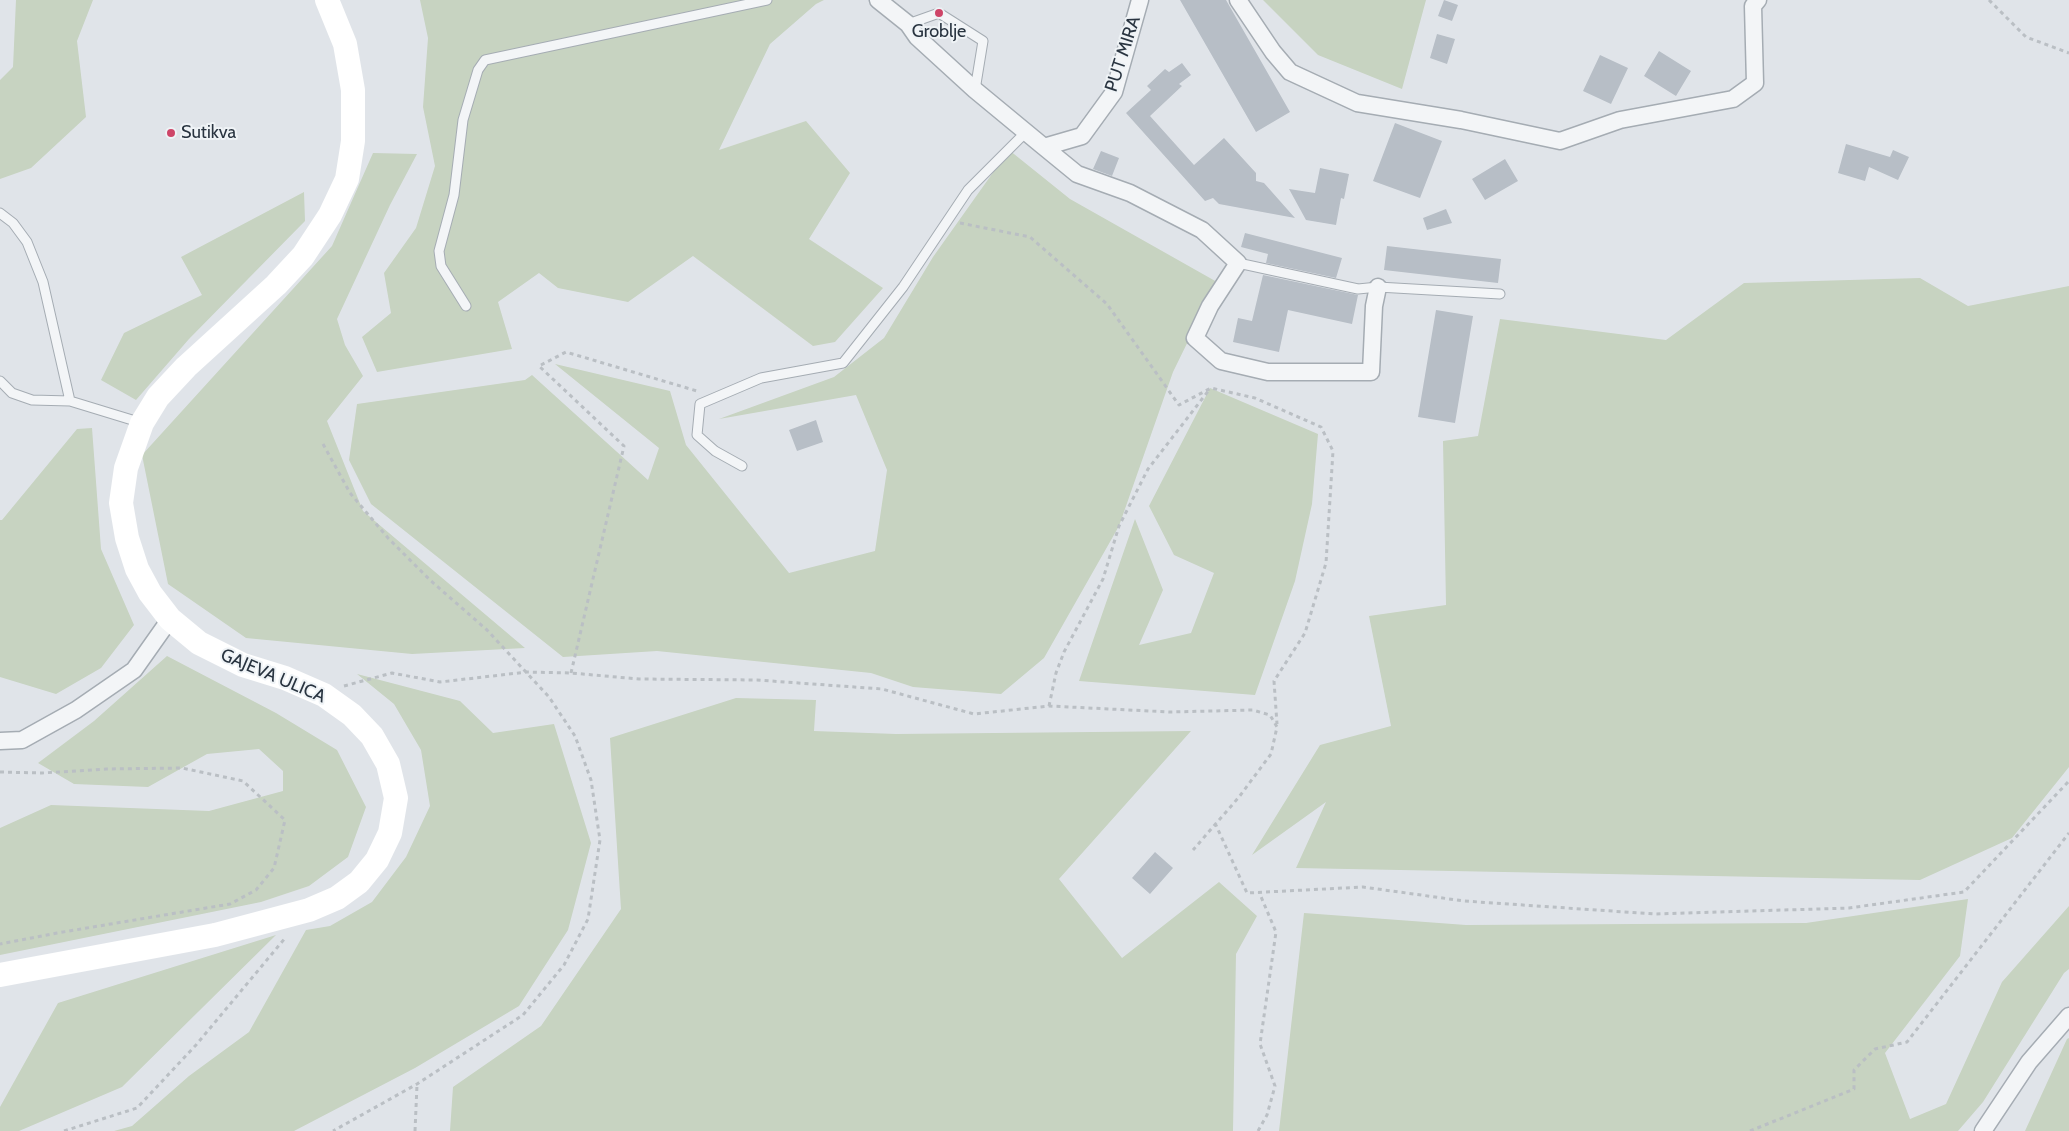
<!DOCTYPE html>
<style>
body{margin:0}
canvas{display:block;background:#e0e4e9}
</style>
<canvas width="2069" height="1131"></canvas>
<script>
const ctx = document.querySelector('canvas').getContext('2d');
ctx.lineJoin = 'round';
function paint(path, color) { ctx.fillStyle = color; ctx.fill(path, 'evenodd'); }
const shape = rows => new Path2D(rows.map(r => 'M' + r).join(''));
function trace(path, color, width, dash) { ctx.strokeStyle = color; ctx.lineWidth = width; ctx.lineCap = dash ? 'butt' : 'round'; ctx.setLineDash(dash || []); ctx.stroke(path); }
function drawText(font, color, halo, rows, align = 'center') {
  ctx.font = font + ' Cabin,sans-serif'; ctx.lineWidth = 4; ctx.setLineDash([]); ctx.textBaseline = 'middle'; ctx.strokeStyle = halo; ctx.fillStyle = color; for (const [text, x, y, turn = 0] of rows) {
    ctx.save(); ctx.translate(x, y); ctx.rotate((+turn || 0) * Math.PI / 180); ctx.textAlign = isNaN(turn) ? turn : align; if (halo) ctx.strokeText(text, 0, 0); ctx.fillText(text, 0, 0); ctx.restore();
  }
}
paint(shape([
 [16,0,93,0,77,41,86,117,31,168,0,179,0,80,13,67],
 [420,0,824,0,816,4,770,44,719,150,806,121,850,173,809,239,883,288,835,342,813,346,693,256,628,302,558,288,539,273,498,302,512,349,377,372,362,337,391,313,384,273,416,228,435,166,423,107,428,38],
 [1263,0,1426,0,1402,89,1318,55],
 [1009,150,1070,199,1217,282,1173,372,1119,526,1044,658,1001,694,913,687,871,673,657,651,563,657,371,504,349,460,357,404,525,380,532,375,648,480,659,448,555,364,670,391,686,445,789,573,875,551,887,470,856,395,719,419,834,377,884,338,933,257],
 [373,153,417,154,390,205,337,319,345,345,363,376,327,421,363,511,525,648,412,654,246,638,168,584,142,455,332,246],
 [304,192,305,221,189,339,136,400,101,380,124,333,202,295,181,257],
 [1920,278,1968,306,2069,286,2069,767,2012,838,1920,880,1296,868,1326,802,1252,855,1320,745,1391,726,1369,616,1446,605,1443,441,1478,436,1500,319,1666,340,1744,283],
 [1210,388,1318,434,1312,504,1295,581,1255,695,1079,681,1135,519,1163,590,1139,645,1191,633,1214,573,1174,555,1149,506],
 [92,428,101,549,134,625,101,668,56,694,0,677,0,520,2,520,77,429],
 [167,656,276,713,337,750,366,807,348,857,309,886,261,902,0,955,0,828,51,805,209,811,283,791,283,771,259,749,207,754,148,787,74,784,38,763,94,721],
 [357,674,460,701,493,733,554,724,591,843,568,930,519,1006,415,1068,294,1131,114,1131,132,1126,189,1076,249,1032,306,930,330,926,372,902,406,857,430,806,421,750,394,704],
 [736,698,816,700,814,731,896,734,1191,731,1059,879,1122,958,1219,882,1257,916,1236,954,1233,1131,450,1131,453,1087,541,1026,621,909,610,738],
 [1968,899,1960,956,1885,1053,1910,1119,1946,1104,2002,982,2069,906,2069,969,2064,973,1983,1102,1958,1131,1279,1131,1304,913,1466,925,1806,923],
 [276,935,122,1087,19,1131,0,1131,0,1107,58,1003],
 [2069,1038,2069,1131,2025,1131,2067,1039]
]), '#c7d3c1');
paint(shape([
 [1180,0,1226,0,1290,112,1256,132],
 [1444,0,1458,5,1452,21,1438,16],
 [1437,34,1455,39,1447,64,1430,58],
 [1659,51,1691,71,1676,96,1644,76],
 [1600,55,1628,68,1611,104,1583,91],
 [1182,63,1191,75,1179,84,1182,86,1150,116,1194,165,1224,138,1256,173,1256,181,1264,183,1295,218,1219,204,1213,198,1205,201,1126,113,1151,90,1147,86,1165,69,1169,72],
 [1395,123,1442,141,1420,198,1373,181],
 [1846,144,1890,157,1893,150,1909,157,1898,180,1869,167,1865,181,1838,173],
 [1101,151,1119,158,1112,176,1093,169],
 [1505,159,1518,181,1485,200,1472,179],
 [1320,168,1349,174,1344,199,1341,198,1336,225,1306,220,1289,189,1315,193],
 [1446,209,1452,223,1427,230,1423,218],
 [1245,233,1342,258,1336,278,1266,263,1268,254,1241,247],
 [1387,246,1501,259,1498,283,1384,270],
 [1263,275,1358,295,1352,324,1288,310,1279,352,1233,342,1238,318,1252,321],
 [1436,310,1473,316,1455,423,1418,417],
 [816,420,823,442,797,451,789,430],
 [1155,852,1173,868,1150,894,1132,878]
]), '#b7bec6');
const lane = shape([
 [908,24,939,13,983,41,975,90],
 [0,213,13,223,27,242,43,282,70,401],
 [1238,263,1358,289,1378,287,1500,294],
 [466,306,441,266,439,251,454,195,463,120,478,70,485,60,767,0],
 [0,381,12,393,32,400,70,401,142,423],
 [742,466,715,451,697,435,700,404,761,378,843,363,903,287,968,190,1026,132]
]);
const street = shape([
 [878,0,908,24,917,37,975,90,1044,147,1082,136,1114,92,1140,0],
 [1238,0,1273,52,1290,72,1357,103,1461,120,1560,141,1620,120,1733,99,1755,83,1753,6,1758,0],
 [1044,147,1077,174,1130,193,1202,230,1238,263,1210,306,1195,338,1221,361,1268,372,1371,372,1374,306,1378,287],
 [0,741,22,740,76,710,134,670,170,619],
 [1983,1131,2029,1062,2069,1016]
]);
trace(lane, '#a5acb3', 11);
trace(street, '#a5acb3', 19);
trace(shape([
 [1989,0,2026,37,2069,53],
 [960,223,1030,237,1107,304,1179,405,1211,388,1255,398,1321,427,1333,451,1326,563,1305,633,1274,681,1277,724],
 [323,444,350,493,388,538,431,581,487,630,549,697,575,736,591,780,600,840,588,919,564,965,523,1015,417,1084,333,1131],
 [571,673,624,446,539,366,566,352,697,391],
 [344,686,392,673,440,682,527,672,571,673,639,679,757,680,882,689,974,714,1049,706,1170,712,1253,710,1270,715,1277,727,1271,754,1239,797,1193,850],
 [1049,706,1056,673,1064,652,1103,579,1119,526,1148,469,1209,390],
 [0,772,42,773,106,769,182,768,243,781,285,820,274,868,256,890,230,904,57,933,0,944],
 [1215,823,1247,893,1363,887,1464,901,1655,914,1849,908,1964,892,2069,781],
 [64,1131,137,1108,196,1045,286,937],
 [415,1131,417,1085],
 [1258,1131,1267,1115,1275,1086,1260,1044,1276,932,1259,892],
 [1750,1131,1854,1089,1854,1070,1875,1049,1907,1042,2069,833]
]), '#babfc4', 3, [4, 4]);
trace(lane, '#f3f5f7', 9);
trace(street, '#f3f5f7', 16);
trace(shape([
 [0,975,215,935,309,910,337,898,359,882,377,860,390,833,396,798,388,764,372,736,352,715,324,695,285,678,243,665,199,643,170,619,150,593,137,569,127,538,121,503,126,468,142,423,158,397,186,367,276,285,303,256,330,215,347,179,353,141,353,90,345,44,327,0]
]), '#fff', 24);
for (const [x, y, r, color] of [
 [939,13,5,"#ce4568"],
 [171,133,5,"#ce4568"]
]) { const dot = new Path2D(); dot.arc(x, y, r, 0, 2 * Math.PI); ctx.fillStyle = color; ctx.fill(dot); trace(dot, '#eff3f6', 2); }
drawText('18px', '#293440', '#eff3f6', [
 ["Groblje",939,32],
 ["Sutikva",181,133,"left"]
]);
drawText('18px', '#293440', '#eff3f6', [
 ["PUT MIRA",1123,54,-72],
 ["GAJEVA ULICA",273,676,23]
]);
</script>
